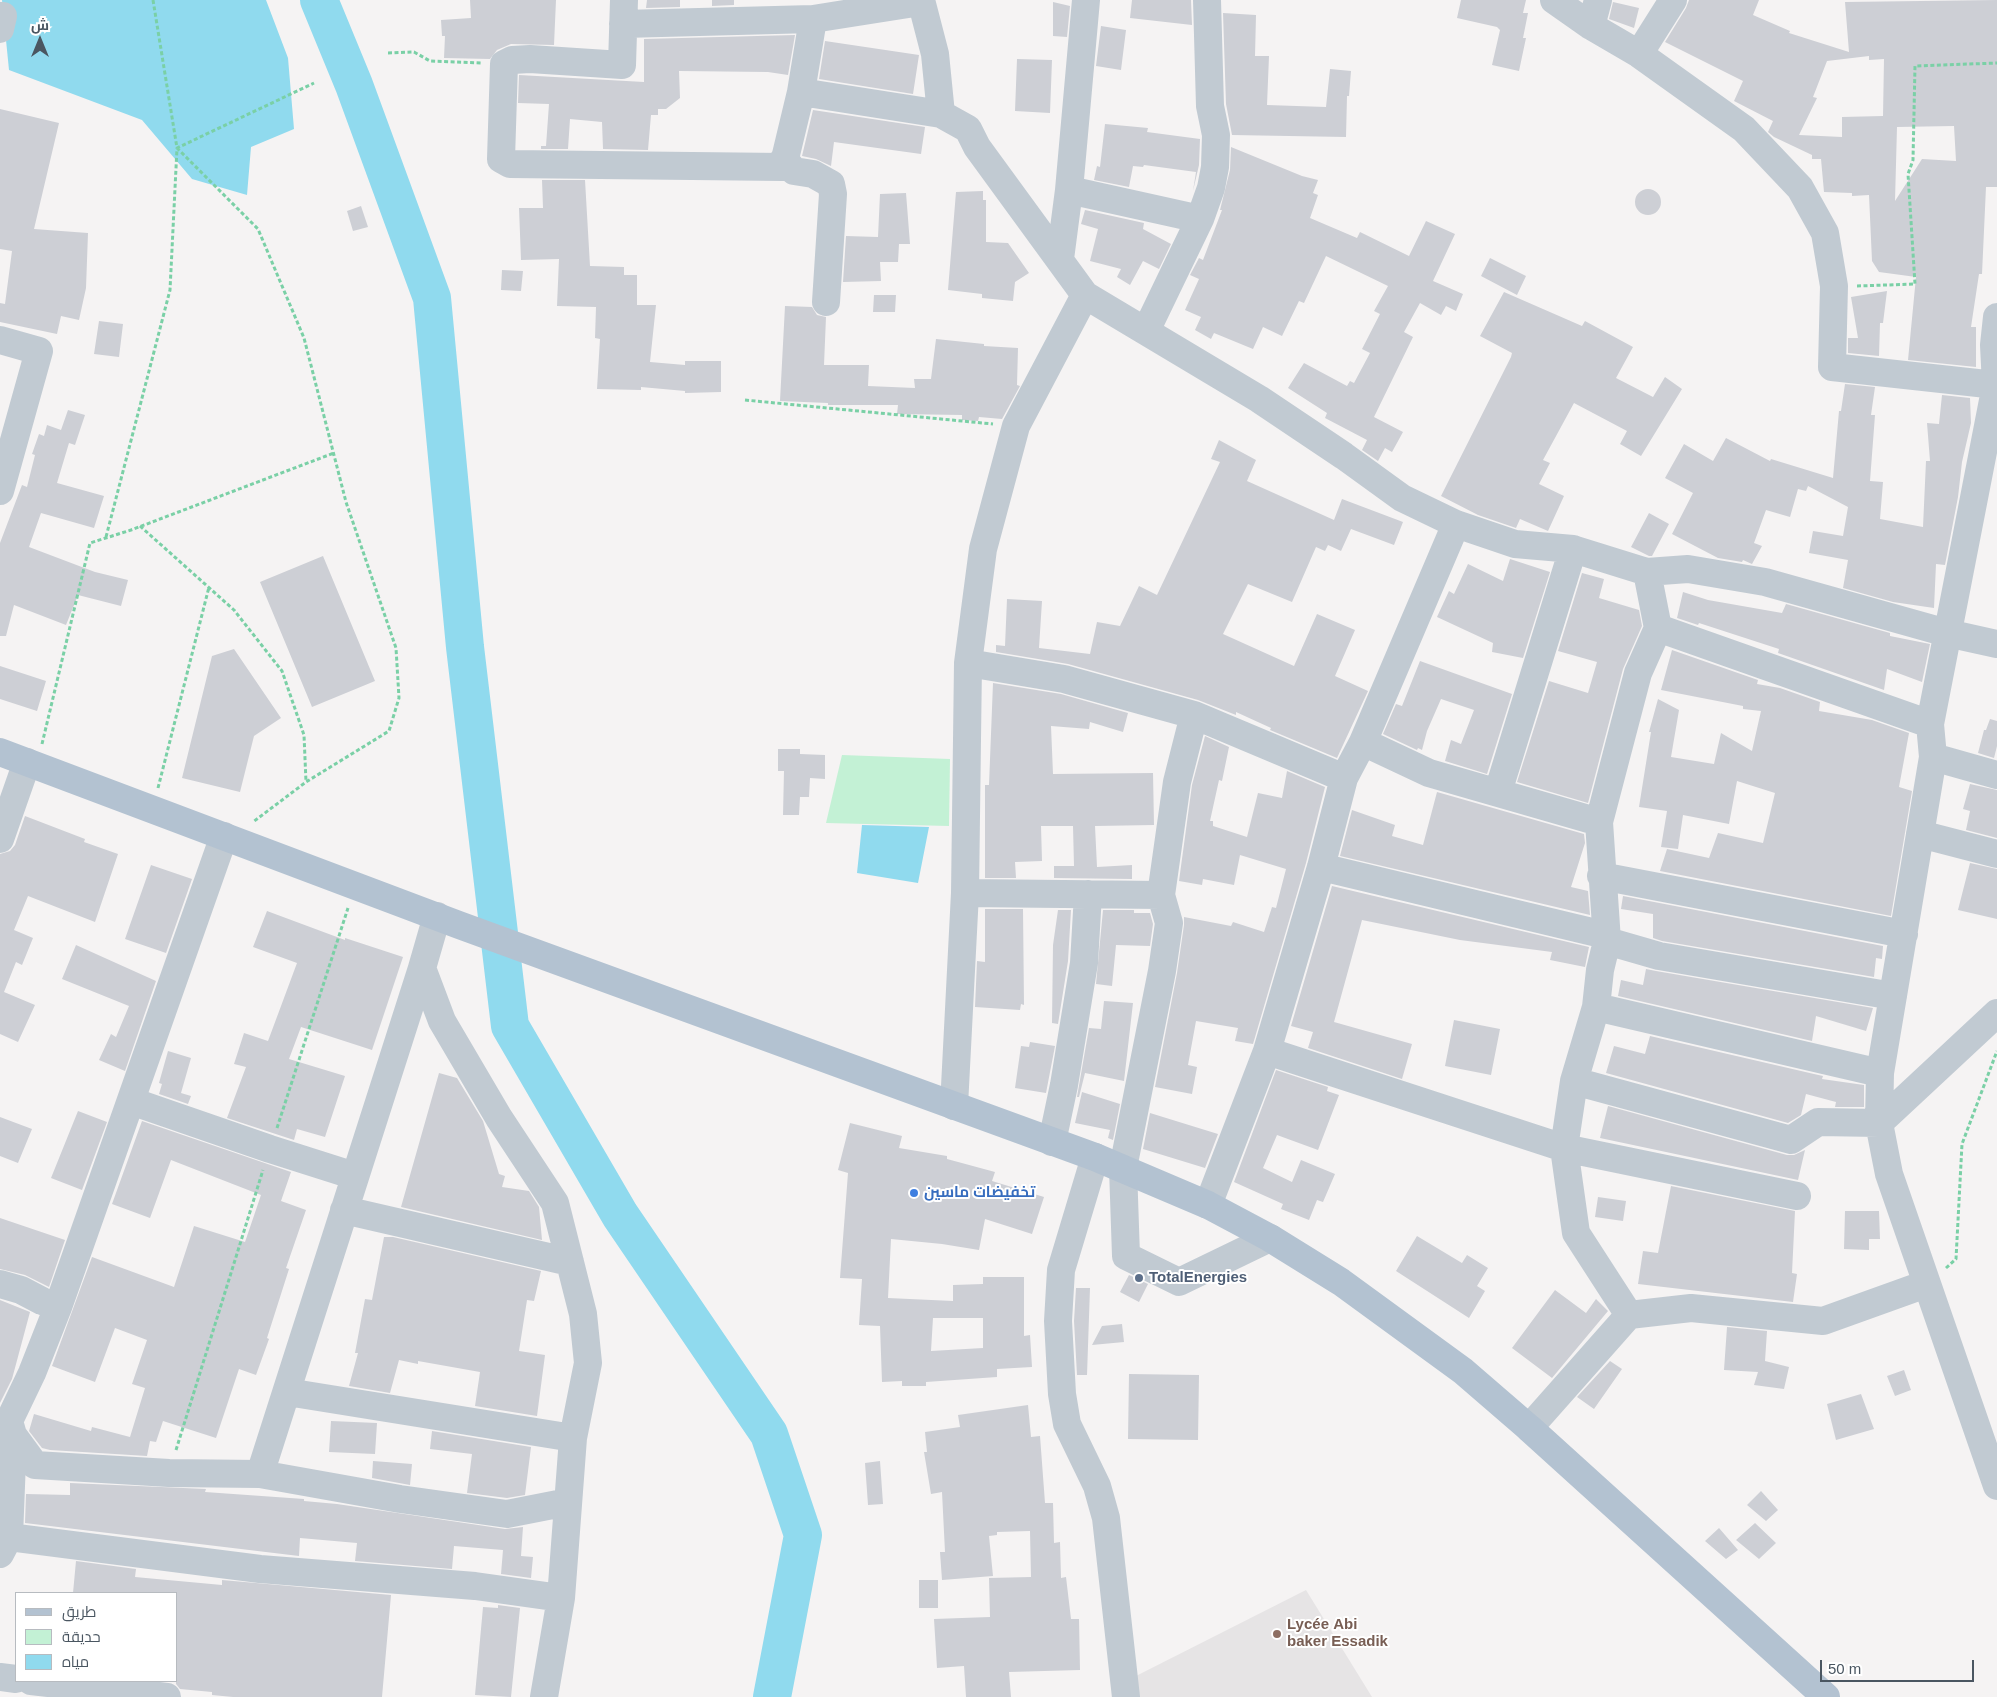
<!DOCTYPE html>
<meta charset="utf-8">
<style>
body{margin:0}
#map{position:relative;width:1997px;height:1697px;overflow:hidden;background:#f5f3f3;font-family:Arial,Cairo,sans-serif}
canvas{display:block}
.legend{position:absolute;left:15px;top:1592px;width:162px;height:90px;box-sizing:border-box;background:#fff;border:1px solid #b7bbc0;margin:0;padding:6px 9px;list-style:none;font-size:15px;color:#4a5661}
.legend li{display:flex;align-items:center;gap:10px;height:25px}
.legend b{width:25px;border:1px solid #b7bbc0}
.north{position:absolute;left:15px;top:15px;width:50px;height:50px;-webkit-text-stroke:4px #fff;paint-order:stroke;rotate:0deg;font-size:14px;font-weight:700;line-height:20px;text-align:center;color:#4a5661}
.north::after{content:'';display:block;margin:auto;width:18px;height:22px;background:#4a5661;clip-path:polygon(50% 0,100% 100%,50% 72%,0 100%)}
.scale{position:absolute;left:1820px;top:1660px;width:154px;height:22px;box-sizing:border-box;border:2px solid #4a5661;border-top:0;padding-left:6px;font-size:15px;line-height:18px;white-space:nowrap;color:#4a5661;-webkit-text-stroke:4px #fff;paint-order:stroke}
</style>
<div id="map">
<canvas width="1997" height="1697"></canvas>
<ul class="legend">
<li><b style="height:6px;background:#b3c2d1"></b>طريق</li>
<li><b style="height:14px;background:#c3f1d5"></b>حديقة</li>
<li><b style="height:14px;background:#90daee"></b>مياه</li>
</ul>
<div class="north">ش</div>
<div class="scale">50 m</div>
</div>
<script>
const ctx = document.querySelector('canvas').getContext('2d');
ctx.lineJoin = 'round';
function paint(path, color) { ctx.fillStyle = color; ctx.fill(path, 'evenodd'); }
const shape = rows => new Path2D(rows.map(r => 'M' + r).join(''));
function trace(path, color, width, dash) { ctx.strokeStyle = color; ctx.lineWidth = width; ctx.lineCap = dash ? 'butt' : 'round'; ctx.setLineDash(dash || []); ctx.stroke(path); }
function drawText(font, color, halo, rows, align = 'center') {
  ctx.font = font + ' Arial,Cairo,sans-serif'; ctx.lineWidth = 4; ctx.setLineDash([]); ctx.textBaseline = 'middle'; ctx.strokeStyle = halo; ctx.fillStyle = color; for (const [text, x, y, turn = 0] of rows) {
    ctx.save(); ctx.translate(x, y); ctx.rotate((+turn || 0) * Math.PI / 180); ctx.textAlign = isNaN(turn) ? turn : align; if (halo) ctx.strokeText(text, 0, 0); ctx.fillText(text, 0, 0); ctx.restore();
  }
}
paint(shape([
 [1306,1590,1372,1697,1136,1697,1134,1677]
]), '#e6e4e5');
paint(shape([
 [842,755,950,759,949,826,826,823]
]), '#c3f1d5');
paint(shape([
 [2,0,266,0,288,58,294,129,251,147,247,195,192,179,142,120,9,70],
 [862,825,929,827,918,883,857,873]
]), '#90daee');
trace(shape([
 [319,0,354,85,432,298,465,647,510,1026,620,1215,769,1434,803,1535,772,1697]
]), '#90daee', 38);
paint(shape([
 [470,0,556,0,554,45,511,44,497,50,490,59,444,58,445,36,442,36,441,20,471,18],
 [647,0,680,0,680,7,646,8],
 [712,0,734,0,734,5,712,6],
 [1132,0,1191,0,1192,25,1130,18],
 [1461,0,1526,0,1523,13,1528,13,1523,38,1526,38,1519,71,1492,65,1500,30,1497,27,1457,18],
 [1689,0,1759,0,1753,15,1790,31,1789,33,1849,52,1845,2,1997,0,1997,187,1986,187,1982,274,1979,274,1971,327,1976,327,1976,367,1908,360,1916,277,1879,272,1872,261,1869,195,1852,196,1852,193,1824,192,1821,159,1812,159,1812,155,1774,137,1768,132,1773,121,1734,101,1743,81,1665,42,1686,8],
 [1869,56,1869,60,1884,59,1883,116,1842,117,1842,137,1799,135,1817,98,1813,97,1827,61],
 [1954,126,1956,161,1922,159,1895,201,1897,127],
 [1053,2,1070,6,1067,37,1053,36],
 [1613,2,1639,8,1634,28,1609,19],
 [1223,13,1256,15,1255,56,1269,56,1267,105,1326,107,1330,69,1351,71,1349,96,1347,96,1346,137,1232,135,1226,104],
 [1101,26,1126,30,1121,70,1096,66],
 [795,35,788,75,768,72,679,71,680,98,666,109,658,109,658,115,651,115,648,150,603,149,602,122,570,119,568,149,541,149,541,146,546,146,549,104,518,103,519,75,644,82,644,39],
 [825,41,919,55,913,94,819,79],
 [1017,59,1052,60,1050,113,1015,111],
 [0,109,59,123,34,229,88,233,86,288,79,320,61,316,57,334,0,322,0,303,5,304,12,251,0,249],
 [813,110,925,127,921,154,834,142,831,166,816,159,802,156],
 [1105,124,1148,128,1147,132,1200,139,1199,165,1193,191,1196,172,1144,165,1143,167,1133,166,1129,187,1094,180,1097,166,1100,167],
 [1231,147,1302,176,1318,180,1313,193,1318,195,1310,218,1357,238,1360,232,1409,256,1426,221,1455,234,1433,281,1463,294,1456,311,1446,306,1441,315,1420,303,1404,332,1413,337,1374,417,1403,432,1392,452,1385,448,1378,461,1362,450,1367,440,1325,418,1327,413,1288,388,1304,363,1347,386,1350,381,1354,383,1370,353,1362,349,1380,314,1374,311,1388,286,1326,256,1304,303,1299,301,1282,336,1263,327,1253,349,1214,333,1211,339,1195,330,1201,317,1185,310,1199,279,1190,275,1199,258,1203,260,1222,210,1220,210,1230,170],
 [542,180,585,180,590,266,624,267,624,275,637,275,637,305,656,305,650,362,685,365,685,361,721,361,721,392,685,393,685,391,641,387,641,390,597,389,600,339,595,338,596,307,557,306,559,259,521,260,519,208,543,208],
 '1635 202a13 13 0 1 1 26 0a13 13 0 1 1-26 0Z',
 [983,191,983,200,986,200,986,242,1008,243,1029,273,1015,282,1013,301,982,298,982,294,948,290,956,192],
 [906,193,910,244,899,244,898,262,880,262,881,281,843,282,846,236,878,237,880,194],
 [361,206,368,227,353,231,347,211],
 [1085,210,1144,223,1143,229,1171,244,1159,269,1143,261,1130,285,1117,277,1121,269,1090,261,1098,229,1081,224],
 [1490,258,1526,276,1517,295,1481,276],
 [502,270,523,271,521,291,501,290],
 [1887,291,1883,323,1880,323,1879,356,1848,353,1848,338,1858,338,1851,297],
 [1504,292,1582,326,1585,321,1633,347,1616,378,1653,397,1665,377,1682,389,1641,456,1620,444,1627,431,1574,403,1543,460,1550,463,1539,484,1564,496,1548,531,1520,519,1516,528,1478,515,1441,496,1511,357,1512,353,1480,336],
 [874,295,896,295,895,312,873,312],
 [785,306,812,307,817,315,826,317,824,365,869,365,868,386,915,388,914,379,931,379,936,339,984,344,984,346,1018,348,1017,385,1020,386,1002,419,979,417,978,421,962,420,962,415,897,414,898,405,828,405,828,403,780,401],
 [99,321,123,324,119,357,94,354],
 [1845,384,1875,387,1871,415,1875,415,1870,481,1883,482,1880,519,1923,527,1926,461,1930,461,1927,423,1939,424,1942,395,1970,398,1971,423,1962,462,1958,497,1945,565,1936,564,1934,608,1893,602,1843,588,1848,560,1809,553,1813,531,1843,536,1848,507,1808,486,1806,491,1798,489,1790,517,1766,510,1754,543,1762,546,1752,564,1743,560,1742,562,1718,558,1672,534,1693,493,1665,478,1684,444,1713,461,1726,438,1770,461,1771,459,1833,478,1839,411,1841,411],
 [68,410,85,415,75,445,69,443,57,483,104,496,94,528,41,513,29,547,95,572,128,580,121,606,78,595,66,625,14,605,6,636,0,636,0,543,22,485,27,487,35,455,32,454,39,434,44,436,47,425,61,430],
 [1219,440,1256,460,1247,481,1334,520,1342,499,1403,522,1394,545,1351,529,1341,551,1328,545,1325,551,1316,547,1292,602,1248,584,1223,634,1294,666,1317,614,1355,630,1335,676,1368,691,1337,758,1270,730,1271,728,1236,712,1236,715,1198,700,1068,664,996,652,996,645,1005,646,1007,599,1042,601,1039,648,1090,654,1097,622,1120,626,1139,586,1157,595,1220,462,1211,459],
 [1649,513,1669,524,1652,556,1649,556,1631,547],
 [323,556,375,681,312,707,260,582],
 [1510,559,1550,572,1523,658,1492,652,1493,643,1437,617,1449,591,1454,594,1468,564,1503,581],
 [1582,573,1604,579,1599,598,1639,610,1642,626,1623,669,1588,803,1517,782,1549,681,1588,693,1597,662,1558,651],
 [1683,592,1708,600,1782,613,1786,604,1890,633,1890,636,1930,644,1922,682,1887,669,1884,690,1778,653,1779,649,1699,623,1698,625,1677,618],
 [234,649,281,718,254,736,240,792,182,778,212,656],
 [1672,650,1758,680,1757,684,1780,688,1820,702,1819,711,1872,720,1909,733,1899,787,1912,791,1891,916,1660,871,1667,849,1709,858,1718,833,1763,843,1775,793,1737,781,1729,824,1683,815,1678,849,1661,847,1667,811,1639,807,1651,732,1649,732,1658,699,1679,710,1671,757,1714,764,1721,733,1752,751,1761,711,1743,709,1743,706,1661,690],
 [1420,661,1512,694,1487,774,1445,761,1451,740,1461,744,1474,710,1441,699,1427,731,1422,750,1418,748,1417,750,1383,734,1396,704,1402,706],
 [0,666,46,681,37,711,0,699],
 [993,683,1061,694,1128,713,1123,732,1090,722,1089,729,1051,726,1053,774,1153,773,1154,825,1095,826,1097,867,1132,865,1132,879,1054,878,1054,866,1074,866,1073,826,1041,826,1042,861,1015,862,1016,878,985,878,985,785,989,785],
 [1990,719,1997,721,1997,746,1994,758,1978,753,1984,730,1986,730],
 [1205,736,1229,747,1222,781,1219,780,1210,821,1213,821,1213,826,1247,837,1258,793,1282,798,1287,771,1325,787,1306,863,1253,1044,1235,1041,1238,1028,1196,1021,1188,1065,1197,1067,1192,1094,1155,1087,1177,973,1184,925,1184,917,1231,926,1233,922,1264,932,1272,907,1276,908,1286,869,1240,855,1234,885,1203,879,1202,885,1179,881,1192,785],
 [778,749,800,749,800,754,825,755,825,779,810,778,809,797,800,797,799,815,783,815,784,771,778,771],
 [1970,784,1997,790,1997,838,1966,830,1970,811,1963,809],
 [1437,792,1584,834,1585,843,1571,887,1588,891,1590,915,1340,856,1352,810,1395,825,1392,836,1423,845],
 [25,816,85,839,84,842,118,854,95,922,28,896,14,930,33,938,22,965,16,962,4,992,35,1005,18,1042,0,1034,0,854,10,851,15,845],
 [1970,863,1997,869,1997,919,1958,910],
 [151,865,192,879,166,953,125,939],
 [1332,886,1589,947,1585,967,1550,960,1552,952,1460,940,1362,920,1334,1022,1412,1044,1402,1079,1308,1048,1313,1032,1291,1026],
 [1623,896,1883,946,1882,959,1876,958,1874,977,1662,941,1653,938,1653,914,1621,909],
 [985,909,1023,909,1024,1005,1021,1004,1020,1010,975,1007,977,961,985,962],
 [1058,910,1071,910,1068,961,1058,1024,1052,1023,1053,945],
 [1103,910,1134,910,1134,913,1150,913,1153,924,1150,946,1116,945,1112,986,1096,984],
 [267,911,345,940,345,938,403,957,372,1050,301,1027,289,1059,345,1076,325,1137,297,1129,294,1140,227,1118,246,1067,234,1064,244,1033,268,1041,297,963,253,947],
 [76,945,156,981,125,1071,99,1060,111,1034,116,1037,129,1006,62,979],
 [1646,969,1656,971,1873,1008,1866,1031,1816,1016,1812,1041,1618,996,1621,980,1643,985],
 [1104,1001,1133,1003,1124,1081,1085,1073,1079,1097,1077,1097,1089,1028,1101,1029],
 [1454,1020,1500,1029,1491,1075,1445,1066],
 [1650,1036,1814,1074,1823,1076,1822,1079,1864,1085,1864,1107,1835,1107,1836,1102,1806,1094,1801,1115,1788,1123,1606,1073,1614,1046,1645,1054],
 [1030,1042,1055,1046,1046,1093,1015,1088,1021,1046,1029,1047],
 [168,1051,191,1058,181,1093,191,1096,188,1104,159,1094,162,1084,159,1083],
 [1276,1070,1328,1087,1327,1091,1339,1095,1318,1150,1277,1135,1263,1168,1292,1182,1301,1160,1335,1174,1323,1202,1317,1200,1309,1220,1281,1209,1283,1204,1234,1182],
 [439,1073,457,1078,483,1121,499,1174,505,1176,502,1187,529,1191,539,1207,542,1240,401,1207],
 [1082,1092,1120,1104,1113,1140,1108,1138,1110,1130,1075,1123],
 [1608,1106,1787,1155,1794,1155,1805,1150,1798,1180,1600,1138],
 [78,1111,107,1122,82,1190,51,1178],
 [1150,1113,1218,1134,1205,1168,1143,1149],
 [0,1117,32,1129,18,1163,0,1156],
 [142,1121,291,1172,281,1201,306,1210,286,1268,289,1269,267,1338,269,1339,256,1375,239,1369,216,1438,163,1421,156,1442,150,1441,147,1456,50,1450,42,1448,29,1431,34,1414,91,1431,92,1427,130,1437,145,1388,132,1384,147,1340,115,1328,95,1382,52,1366,92,1257,174,1287,194,1226,245,1242,261,1195,171,1160,150,1218,112,1204],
 [850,1123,902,1136,899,1148,947,1156,947,1159,995,1172,992,1181,1044,1197,1032,1234,985,1219,979,1250,942,1244,891,1239,888,1298,953,1301,953,1285,983,1284,983,1277,1024,1277,1024,1336,1030,1335,1032,1367,997,1369,997,1377,926,1382,926,1386,902,1386,902,1381,882,1382,880,1326,859,1325,862,1279,840,1278,848,1173,838,1170],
 [933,1318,983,1318,983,1348,931,1351],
 [1671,1186,1795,1211,1792,1273,1797,1274,1793,1302,1638,1284,1643,1251,1658,1253],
 [1598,1197,1626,1201,1623,1221,1595,1217],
 [1845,1211,1879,1211,1880,1239,1869,1239,1869,1250,1844,1249],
 [0,1218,65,1240,49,1287,25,1275,0,1269],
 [1417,1236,1462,1263,1467,1255,1488,1268,1477,1286,1485,1291,1469,1318,1396,1271],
 [384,1237,393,1237,541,1271,534,1301,527,1300,519,1351,545,1355,537,1416,475,1406,480,1372,418,1361,418,1364,399,1360,390,1393,349,1386,358,1353,355,1353,365,1299,372,1300],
 [1129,1275,1148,1284,1139,1302,1120,1292],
 [1076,1288,1090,1288,1087,1375,1077,1375,1074,1321],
 [1555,1290,1586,1313,1596,1299,1608,1311,1552,1378,1512,1348],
 [0,1300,30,1312,12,1379,0,1403],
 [1122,1324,1124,1342,1092,1345,1102,1326],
 [1727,1327,1767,1331,1765,1361,1789,1367,1784,1389,1754,1385,1758,1372,1724,1370],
 [1610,1361,1622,1369,1594,1409,1577,1397],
 [1904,1370,1911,1390,1895,1396,1887,1376],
 [1129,1374,1199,1375,1198,1440,1128,1439],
 [1861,1394,1874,1429,1836,1440,1827,1404],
 [1028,1405,1031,1437,1040,1436,1045,1503,1053,1503,1054,1543,1060,1542,1061,1578,1066,1577,1071,1619,1079,1619,1080,1670,1009,1672,1011,1697,966,1697,964,1666,937,1668,934,1619,990,1617,989,1578,1031,1577,1030,1531,997,1532,997,1535,989,1536,993,1576,942,1580,940,1552,945,1552,942,1492,931,1494,924,1452,927,1452,925,1432,960,1427,958,1415],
 [331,1421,377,1423,375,1454,329,1452],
 [432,1431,531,1447,525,1495,507,1498,467,1493,472,1454,430,1449],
 [373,1461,412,1464,410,1485,372,1478],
 [880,1461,883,1504,868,1505,865,1463],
 [70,1483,206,1489,205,1492,304,1499,304,1501,337,1504,505,1529,523,1527,521,1556,533,1557,531,1578,501,1574,503,1550,454,1546,452,1569,355,1561,357,1543,300,1538,299,1556,25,1523,26,1494,70,1495],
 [1761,1491,1778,1510,1766,1521,1747,1505],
 [1755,1523,1776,1543,1759,1559,1736,1540],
 [1719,1528,1738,1550,1726,1559,1705,1541],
 [76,1561,136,1569,135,1577,222,1585,222,1580,391,1595,382,1697,233,1697,212,1695,212,1692,180,1689,176,1684,176,1593,73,1593],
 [919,1580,938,1580,938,1608,919,1608],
 [498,1605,520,1608,511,1697,475,1695,483,1607,498,1608]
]), '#cdcfd5');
trace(shape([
 [153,0,177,148,258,229,304,338,346,502,396,648,399,698,389,731,306,782,253,822],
 [388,53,414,52,430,61,481,63],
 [1857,286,1915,284,1908,174,1913,160,1915,66,1997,63],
 [745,400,993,424],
 [140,526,234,610,282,671,304,735,306,782],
 [106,537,170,290,177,148,314,83],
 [42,744,90,543,131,530,334,453],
 [158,788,209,587],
 [277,1128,348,908],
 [1946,1268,1956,1259,1962,1144,1997,1051],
 [176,1450,263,1170]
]), '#7ad0a6', 3, [4, 2.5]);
trace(shape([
 [624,0,622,65,530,59,512,60,504,64,501,159,510,164,783,167,801,92,813,19],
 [921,0,935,54,941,114,968,129,977,147,1085,295,1259,399,1344,456,1402,498,1456,524,1515,544,1573,549,1647,572,1688,569,1765,582,1947,633,1997,644],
 [1554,0,1591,26,1639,54,1744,129,1800,188,1825,233,1834,286,1832,367,1996,385],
 [0,16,3,16,0,29],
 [623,24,813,19,921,2],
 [1591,26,1598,0],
 [1639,54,1673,0],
 [801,92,941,114],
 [784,159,794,171,813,174,831,184,833,194,826,302],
 [1069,190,1200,219,1146,331],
 [1200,219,1211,188,1215,167,1216,135,1210,106,1207,0],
 [1060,259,1069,190,1086,0],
 [1997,317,1994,345,1996,385,1930,724,1933,757,1880,1073,1879,1123,1889,1174,1997,1486],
 [0,340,39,351,0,491],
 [1658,628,1930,724],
 [968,663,1064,679,1194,715,1344,778],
 [1194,715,1177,782,1161,895,1169,923,1162,971,1123,1168,1126,1256,1179,1282,1270,1238],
 [1363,742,1429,773,1599,822],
 [1933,757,1997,775],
 [1498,792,1573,549],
 [1920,834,1997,854],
 [0,839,27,762],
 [1321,867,1605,935],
 [1601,876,1904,934],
 [965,893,1161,895],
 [437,916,422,968,442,1021,499,1118,555,1203,583,1314,588,1363,573,1438,561,1598,544,1697],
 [1607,941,1659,956,1893,996],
 [1596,1007,1880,1073],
 [1267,1051,1564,1148,1797,1196],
 [1574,1081,1791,1140,1818,1122,1879,1123,1997,1013],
 [131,1101,270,1149,355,1176],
 [954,1106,965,893,968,663,983,549,1016,426,1085,295],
 [1052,1142,1064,1085,1084,963,1088,894],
 [1095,1157,1061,1270,1058,1321,1062,1394,1067,1424,1097,1486,1106,1518,1126,1697],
 [1208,1205,1267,1051,1321,867,1344,778,1363,742,1456,524],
 [344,1210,570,1262],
 [0,1284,21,1290,42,1301,58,1307],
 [1629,1315,1576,1233,1564,1148,1574,1081,1596,1007,1600,970,1607,941,1599,822,1638,673,1658,628,1647,572],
 [287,1392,573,1438],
 [1529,1428,1629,1315,1691,1308,1823,1321,1926,1284],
 [13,1435,35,1465,169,1473,260,1474,400,1499,507,1514,568,1502],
 [260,1474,422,968],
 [9,1537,260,1569,475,1586,561,1598],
 [0,1554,9,1537,13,1435,9,1421,32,1373,58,1307,224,836],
 [0,1677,16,1679],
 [31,1681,167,1697]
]), '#c1cad2', 28);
trace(shape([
 [0,752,459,925,1095,1157,1208,1205,1270,1238,1341,1282,1463,1371,1529,1428,1826,1697]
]), '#b3c2d1', 28);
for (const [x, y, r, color] of [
 [914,1193,5,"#3f7fe0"],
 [1139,1278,5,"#5c6f8a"],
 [1277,1634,5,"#8d6e63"]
]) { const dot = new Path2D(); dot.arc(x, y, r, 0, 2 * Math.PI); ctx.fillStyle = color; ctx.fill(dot); trace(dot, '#fff', 2); }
drawText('bold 15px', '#366cbe', '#fff', [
 ["تخفيضات ماسين",924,1193]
], 'left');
drawText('bold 15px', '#4e5e75', '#fff', [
 ["TotalEnergies",1149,1278]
], 'left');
drawText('bold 15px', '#785e54', '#fff', [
 ["Lycée Abi",1287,1625],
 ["baker Essadik",1287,1642]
], 'left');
</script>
